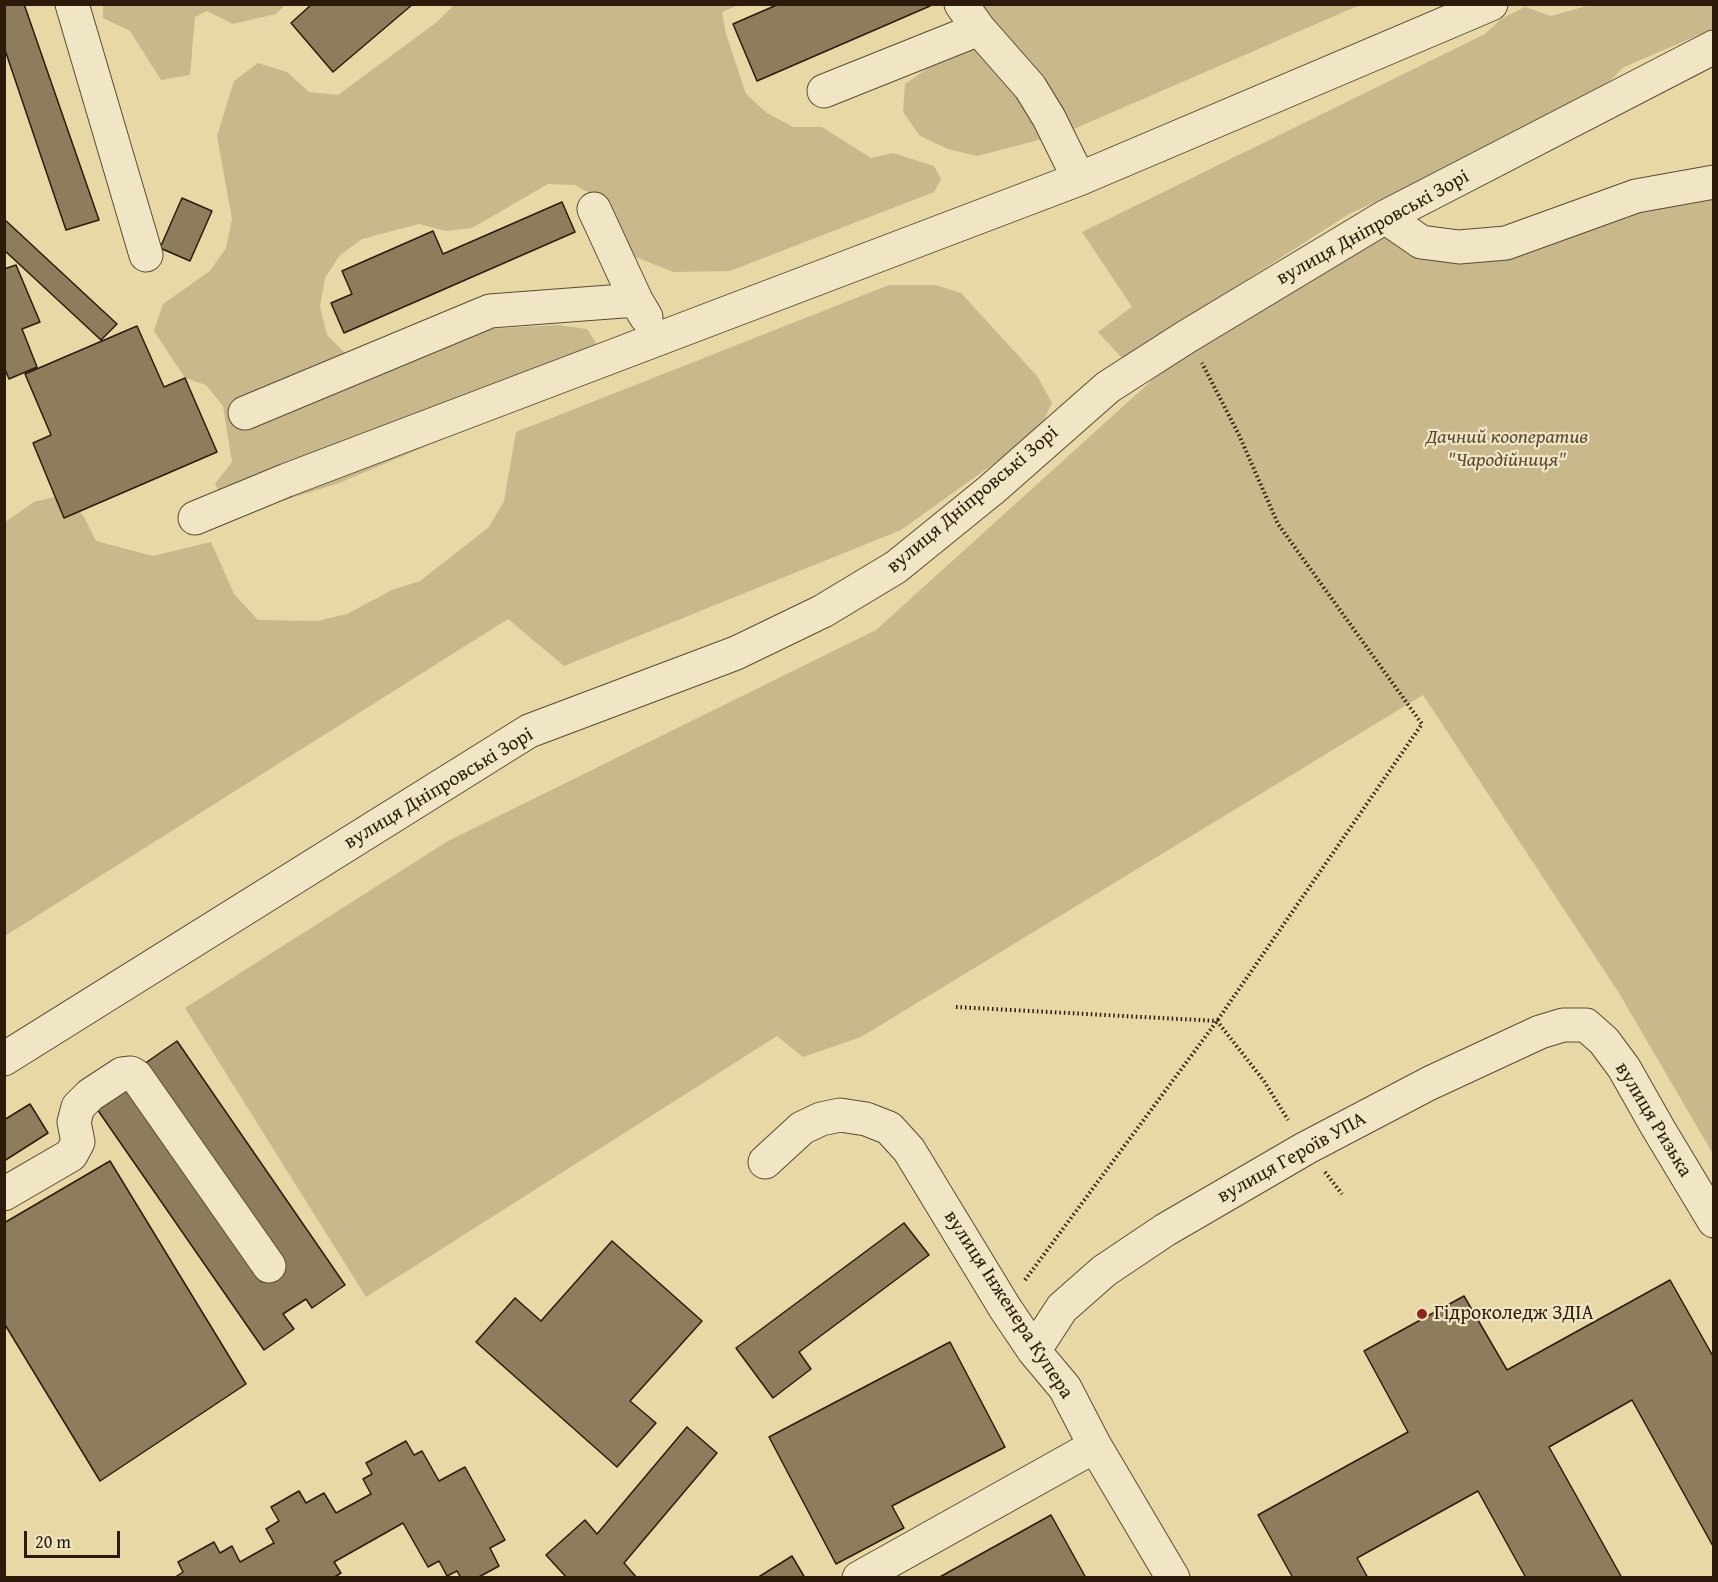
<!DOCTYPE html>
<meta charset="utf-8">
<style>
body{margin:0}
#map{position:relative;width:1718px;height:1582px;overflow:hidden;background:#e8d8a6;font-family:"Gentium Book Plus",serif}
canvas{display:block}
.frame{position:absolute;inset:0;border:6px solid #2c1b0b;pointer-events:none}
.scale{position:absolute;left:24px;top:1531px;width:96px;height:27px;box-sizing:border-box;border:3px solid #2c1b0b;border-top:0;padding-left:8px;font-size:18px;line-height:21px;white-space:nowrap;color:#2c1b0b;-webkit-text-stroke:4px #f0e6c5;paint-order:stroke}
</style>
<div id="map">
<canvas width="1718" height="1582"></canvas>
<div class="frame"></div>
<div class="scale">20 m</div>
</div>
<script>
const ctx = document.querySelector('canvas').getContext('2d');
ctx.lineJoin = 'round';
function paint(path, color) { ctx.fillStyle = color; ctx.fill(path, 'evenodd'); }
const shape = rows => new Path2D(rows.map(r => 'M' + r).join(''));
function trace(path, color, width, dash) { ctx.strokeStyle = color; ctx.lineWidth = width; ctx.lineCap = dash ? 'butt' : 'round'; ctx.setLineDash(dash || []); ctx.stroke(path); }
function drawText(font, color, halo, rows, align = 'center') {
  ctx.font = font + ' "Gentium Book Plus",serif'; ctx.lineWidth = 4.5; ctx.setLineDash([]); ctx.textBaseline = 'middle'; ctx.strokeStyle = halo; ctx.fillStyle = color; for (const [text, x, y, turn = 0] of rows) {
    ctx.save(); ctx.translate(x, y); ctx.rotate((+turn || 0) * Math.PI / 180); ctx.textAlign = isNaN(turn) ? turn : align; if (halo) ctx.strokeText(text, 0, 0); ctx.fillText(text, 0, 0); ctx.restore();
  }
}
paint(shape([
 [103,5,103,4,285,5,276,14,233,24,207,11,195,17,190,75,161,80,130,31,103,18],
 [454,5,739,5,722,12,726,34,746,94,767,113,793,127,822,127,871,158,893,153,934,166,941,179,934,192,730,271,673,272,631,255,602,200,575,185,548,184,472,228,446,231,419,224,362,239,340,255,325,278,320,306,327,335,347,355,469,330,558,325,587,329,603,354,559,390,339,483,257,509,229,509,215,484,232,462,223,406,206,385,185,378,154,331,163,304,210,271,226,248,232,219,217,136,234,81,258,63,287,72,309,92,338,95,437,22],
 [966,5,1360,5,1062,134,977,156,948,149,920,136,903,112,905,84,952,51],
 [1590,5,1713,5,1713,29,1624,67,1582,108,1349,214,1123,359,1098,332,1132,307,1082,232,1485,34,1501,19,1525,7,1551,16],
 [1713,174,1713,1154,1619,993,1423,695,861,1037,803,1057,777,1036,366,1297,185,1008,448,841,876,630,1171,363,1385,217,1496,240],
 [889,285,935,285,961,293,1037,376,1052,403,1038,432,901,530,564,666,508,619,5,936,5,522,34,502,62,495,83,515,96,541,153,556,211,542,234,594,258,620,317,621,347,614,392,590,420,581,489,527,504,501,516,432]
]), '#c8b88c');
const building = shape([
 [4,4,24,4,99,220,66,230,4,47,4,4],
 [312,4,413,4,333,72,291,23,312,4],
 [779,4,929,4,930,6,757,81,733,24,779,4],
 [182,198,212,211,190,261,160,248,182,198],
 [562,202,575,232,344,333,331,303,352,294,342,271,433,231,443,254,562,202],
 [4,219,117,324,101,340,4,250,4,219],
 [16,265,40,322,22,329,37,367,9,379,4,367,4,269,16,265],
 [137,326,164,387,185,378,217,452,64,518,33,443,51,435,25,374,137,326],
 [177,1041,345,1285,312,1308,306,1299,283,1314,294,1329,264,1350,97,1109,127,1088,262,1282,284,1267,144,1064,177,1041],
 [30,1104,48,1133,4,1161,4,1120,30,1104],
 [110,1161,246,1384,100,1481,4,1323,4,1223,110,1161],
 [904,1223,929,1255,799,1352,811,1369,773,1398,736,1348,904,1223],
 [612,1241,702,1321,630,1401,656,1423,617,1467,476,1342,515,1298,541,1321,612,1241],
 [1670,1280,1714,1358,1714,1548,1632,1400,1549,1447,1622,1578,1526,1578,1478,1491,1357,1558,1368,1578,1293,1578,1258,1515,1408,1432,1364,1351,1464,1296,1507,1370,1670,1280],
 [950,1342,1005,1447,892,1506,904,1528,836,1564,769,1437,950,1342],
 [687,1427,717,1453,624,1563,637,1578,567,1578,546,1555,585,1520,597,1534,687,1427],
 [406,1441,414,1455,422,1451,439,1481,465,1467,505,1540,490,1548,499,1566,477,1578,461,1578,457,1571,447,1576,439,1561,428,1567,403,1523,334,1562,341,1573,333,1578,174,1578,183,1572,178,1562,214,1542,220,1553,232,1546,240,1562,274,1543,266,1529,279,1521,271,1507,299,1491,306,1503,324,1493,336,1513,371,1494,363,1479,372,1474,366,1463,406,1441],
 [1051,1515,1086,1578,938,1578,1051,1515],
 [792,1556,805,1578,757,1578,792,1556]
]);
paint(building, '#8e7d5c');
trace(building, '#2c1b0b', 1.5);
const minor = shape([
 [72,4,146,255],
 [961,4,979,29,1030,87,1049,118,1079,179],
 [824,91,979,29],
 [594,209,636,300,646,317],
 [1385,217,1421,242,1459,247,1506,243,1636,196,1714,182],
 [245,413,490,311,636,300],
 [195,518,287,480,1079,179,1491,4],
 [4,1059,529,731,736,653,823,611,896,567,991,490,1108,387,1186,337,1385,217,1714,47],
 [765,1162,802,1128,821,1119,840,1115,866,1119,889,1128,909,1150,1005,1308,1034,1351,1065,1388,1095,1446,1173,1578],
 [4,1194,71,1155,78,1142,74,1122,78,1107,90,1095,122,1074,131,1073,136,1076,269,1266],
 [1034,1351,1062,1308,1104,1271,1165,1230,1306,1148,1430,1083,1540,1032,1563,1025,1586,1025,1604,1041,1624,1068,1658,1128,1714,1221],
 [859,1578,1095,1446]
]);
trace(minor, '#5b4a32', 35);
trace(shape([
 [956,1007,1217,1021,1264,1081,1288,1120],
 [1325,1172,1342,1194],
 [1025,1280,1217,1021,1422,724,1278,524,1239,435,1202,363]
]), '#2c1b0b', 4, [1.5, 3]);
trace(minor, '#f0e6c5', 33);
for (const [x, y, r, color] of [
 [1422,1314,6,"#8f2418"]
]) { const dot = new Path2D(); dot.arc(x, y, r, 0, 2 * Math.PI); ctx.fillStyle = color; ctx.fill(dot); trace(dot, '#f0e6c5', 2); }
drawText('20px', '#2c1b0b', '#f0e6c5', [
 ["вулиця Дніпровські Зорі",1373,228,-29],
 ["вулиця Дніпровські Зорі",973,500,-40],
 ["вулиця Дніпровські Зорі",439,789,-31],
 ["вулиця Ризька",1653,1120,59],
 ["вулиця Героїв УПА",1292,1158,-29],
 ["вулиця Інженера Купера",1008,1305,57]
]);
drawText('italic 20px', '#5b4a32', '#f0e6c5', [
 ["Дачний кооператив",1507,438],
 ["\"Чародійниця\"",1507,461]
]);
drawText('20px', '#2c1b0b', '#f0e6c5', [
 ["Гідроколедж ЗДIА",1434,1314]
], 'left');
</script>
